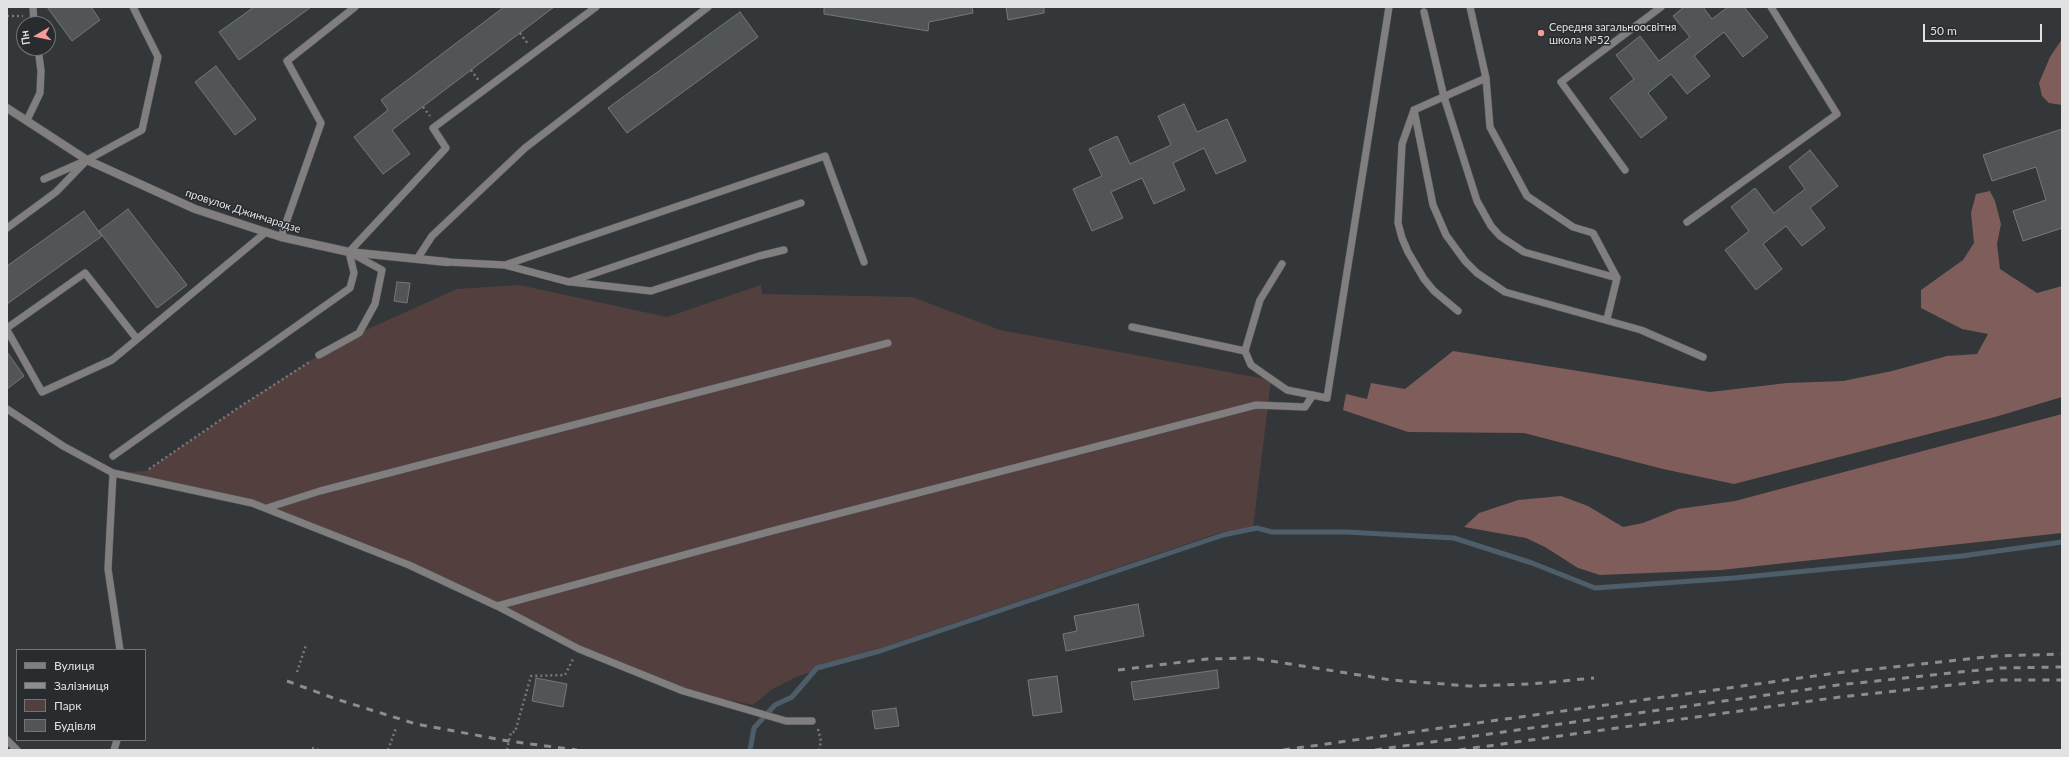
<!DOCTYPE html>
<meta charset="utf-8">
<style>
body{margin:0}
#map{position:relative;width:2069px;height:757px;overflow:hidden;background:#333739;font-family:Lato,sans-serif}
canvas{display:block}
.frame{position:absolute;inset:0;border:8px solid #e0e2e4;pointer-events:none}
.legend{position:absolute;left:16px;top:649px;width:130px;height:92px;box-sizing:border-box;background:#292c2f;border:1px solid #727577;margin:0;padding:5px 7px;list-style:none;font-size:12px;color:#e0e2e4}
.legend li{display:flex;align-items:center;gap:8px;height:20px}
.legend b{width:20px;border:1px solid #727577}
.north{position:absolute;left:16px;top:16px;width:40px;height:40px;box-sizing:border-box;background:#292c2f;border:1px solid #727577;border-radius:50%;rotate:261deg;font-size:11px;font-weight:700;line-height:16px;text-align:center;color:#e0e2e4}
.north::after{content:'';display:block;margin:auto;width:14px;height:18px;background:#f59b98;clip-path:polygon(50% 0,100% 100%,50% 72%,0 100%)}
.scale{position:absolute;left:1923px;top:24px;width:119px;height:18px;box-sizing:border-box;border:2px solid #e0e2e4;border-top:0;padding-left:5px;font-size:12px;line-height:14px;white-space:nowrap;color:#e0e2e4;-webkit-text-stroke:3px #292c2f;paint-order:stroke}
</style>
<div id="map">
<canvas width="2069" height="757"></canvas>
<div class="frame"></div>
<ul class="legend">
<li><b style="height:5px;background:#807e7e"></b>Вулиця</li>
<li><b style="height:5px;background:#8b8e90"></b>Залізниця</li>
<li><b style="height:11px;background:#533f3e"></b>Парк</li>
<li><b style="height:11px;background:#515558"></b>Будівля</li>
</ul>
<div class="north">Пн</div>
<div class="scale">50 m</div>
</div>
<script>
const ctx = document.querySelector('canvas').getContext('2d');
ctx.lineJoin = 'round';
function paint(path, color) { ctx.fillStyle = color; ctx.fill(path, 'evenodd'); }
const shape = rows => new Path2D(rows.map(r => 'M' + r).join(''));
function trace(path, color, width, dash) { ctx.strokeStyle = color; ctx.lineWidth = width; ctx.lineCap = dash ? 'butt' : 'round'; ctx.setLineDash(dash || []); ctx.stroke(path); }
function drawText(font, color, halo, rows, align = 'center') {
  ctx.font = font + ' Lato,sans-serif'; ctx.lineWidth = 3; ctx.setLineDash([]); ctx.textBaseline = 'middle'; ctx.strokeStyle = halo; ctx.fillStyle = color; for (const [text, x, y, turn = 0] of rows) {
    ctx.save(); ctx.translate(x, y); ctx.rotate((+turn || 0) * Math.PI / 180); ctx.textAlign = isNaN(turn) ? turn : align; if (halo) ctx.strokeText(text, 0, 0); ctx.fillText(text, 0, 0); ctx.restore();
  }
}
paint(shape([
 [519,285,667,317,761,285,762,294,912,297,1000,330,1271,380,1253,529,1222,532,796,677,771,690,753,705,683,691,579,649,497,606,267,508,113,473,146,471,238,408,319,355,359,333,457,289]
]), '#533f3e');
paint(shape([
 [2062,39,2062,105,2049,103,2042,96,2039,83,2050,57],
 [1990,191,1995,201,2001,224,1997,244,2000,269,2037,293,2062,286,2062,397,1995,417,1734,484,1663,469,1524,433,1408,432,1343,410,1346,394,1367,399,1371,383,1405,389,1453,351,1710,392,1787,383,1843,381,1892,371,1947,356,1977,354,1988,334,1962,329,1921,308,1921,290,1963,260,1974,243,1971,213,1976,194],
 [2062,414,2062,533,1721,570,1600,575,1578,568,1545,547,1526,538,1464,527,1479,513,1518,500,1561,496,1588,506,1623,527,1643,523,1678,509,1735,501]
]), '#7e5d5b');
trace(shape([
 [750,750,754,728,775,705,792,697,817,668,880,651,1223,535,1257,528,1272,532,1347,532,1454,538,1532,563,1595,588,1734,578,1962,556,2062,542]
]), '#4d5e6a', 5);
const building = shape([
 [47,7,91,7,100,20,72,41,47,7],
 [254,7,311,7,239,60,219,32,254,7],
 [504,7,554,7,392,130,410,154,383,174,354,137,388,110,381,100,504,7],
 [824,7,972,7,973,13,929,22,928,31,824,14,824,7],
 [1006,7,1044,7,1044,13,1008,20,1006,7],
 [1684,7,1703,7,1712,19,1728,7,1744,7,1768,37,1743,57,1724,32,1694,56,1710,76,1687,94,1671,74,1648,93,1667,118,1641,138,1610,98,1634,79,1616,55,1640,36,1659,61,1690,37,1673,16,1684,7],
 [740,12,758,37,627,133,608,108,740,12],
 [216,66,256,119,235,135,195,82,216,66],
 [1184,104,1197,132,1227,119,1246,161,1216,174,1204,148,1173,163,1185,190,1154,204,1142,178,1111,192,1123,218,1092,231,1073,189,1102,176,1089,149,1117,136,1130,164,1171,145,1158,116,1184,104],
 [2062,129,2062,228,2023,241,2013,211,2046,200,2036,167,1992,181,1983,155,2062,129],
 [1810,150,1838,186,1810,208,1825,228,1802,246,1786,226,1763,244,1782,269,1756,290,1725,250,1749,231,1731,207,1755,188,1774,213,1805,189,1789,167,1810,150],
 [128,209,187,285,157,308,99,231,128,209],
 [84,211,102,236,7,304,7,266,84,211],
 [397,282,410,283,407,303,394,301,397,282],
 [7,352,24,376,7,389,7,352],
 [1138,604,1144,636,1066,651,1063,634,1077,631,1074,616,1138,604],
 [1217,670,1219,688,1134,700,1131,682,1217,670],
 [1057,676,1062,712,1033,716,1028,680,1057,676],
 [536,678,567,684,563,707,532,701,536,678],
 [896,708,899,726,875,729,872,711,896,708]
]);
paint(building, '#515558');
trace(building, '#74787b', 1);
const lane = shape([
 [33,7,34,24],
 [1470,7,1486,78,1490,127,1527,196,1573,227,1593,233,1617,278,1607,319],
 [1424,12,1444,97,1477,201,1491,226,1500,236,1524,252,1617,278],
 [1414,110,1433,205,1446,235,1465,261,1477,273,1505,292,1641,330,1703,357],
 [27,120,40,93,41,71,38,48],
 [1625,170,1561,82,1661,7],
 [44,179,87,160,142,130,158,57,133,7],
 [1687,222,1837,114,1771,7],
 [7,228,56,192,85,162],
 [281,237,321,123,287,61,355,7],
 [349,252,446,148,433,128,596,7],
 [417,259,432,236,525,148,708,7],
 [447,262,505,265,825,156,864,262],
 [1282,264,1260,300,1245,351,1251,365,1287,390,1327,398,1389,7],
 [505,265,569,282,801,203],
 [571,282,651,291,759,256,784,250],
 [1458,311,1434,291,1424,279,1408,252,1402,238,1398,223,1402,144,1414,110,1486,78],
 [1132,327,1245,351],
 [7,328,85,273,137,339],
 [7,330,42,392,112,360,266,232],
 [319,355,359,333,375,304,382,270,351,253],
 [7,409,63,446,113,473,252,503,409,565,497,606,579,649,683,691,786,721,812,721],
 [113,456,350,288,354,273,349,252],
 [113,473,108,569,120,650],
 [267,508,320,491,888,343],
 [497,606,768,532,1256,405,1305,407,1313,395],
 [7,740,17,750],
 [114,750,117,740]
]);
const street = shape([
 [7,108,87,160,195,209,281,237,349,252,447,262]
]);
trace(lane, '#525658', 8);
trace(street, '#525658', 9);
trace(shape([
 [7,16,23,16],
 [520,33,528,44],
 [471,70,479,81],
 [423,107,430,116],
 [149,469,238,408,311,361],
 [297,672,306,645],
 [818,729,821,741,819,750],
 [312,748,319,750],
 [388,750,396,728],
 [507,750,511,732,515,732,531,676,565,675,573,659]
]), '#76797b', 2.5, [2, 3]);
trace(lane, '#807e7e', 7);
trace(street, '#807e7e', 8);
trace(shape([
 [1118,670,1207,659,1252,658,1391,680,1469,686,1531,684,1594,678],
 [287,681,336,699,416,724,508,741,577,750],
 [1283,750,1836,673,1996,656,2062,654],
 [1375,750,1838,685,1999,668,2062,667],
 [1459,750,1840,697,1997,680,2062,680]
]), '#8b8e90', 3, [7, 7]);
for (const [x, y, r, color] of [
 [1541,33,4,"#f59b98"]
]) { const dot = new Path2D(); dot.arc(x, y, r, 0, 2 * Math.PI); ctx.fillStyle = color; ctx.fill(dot); trace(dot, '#292c2f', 1.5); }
drawText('11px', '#e0e2e4', '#292c2f', [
 ["Середня загальноосвітня",1549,27],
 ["школа №52",1549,40]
], 'left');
drawText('11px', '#e0e2e4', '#292c2f', [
 ["провулок Джинчарадзе",243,211,18]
]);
</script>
